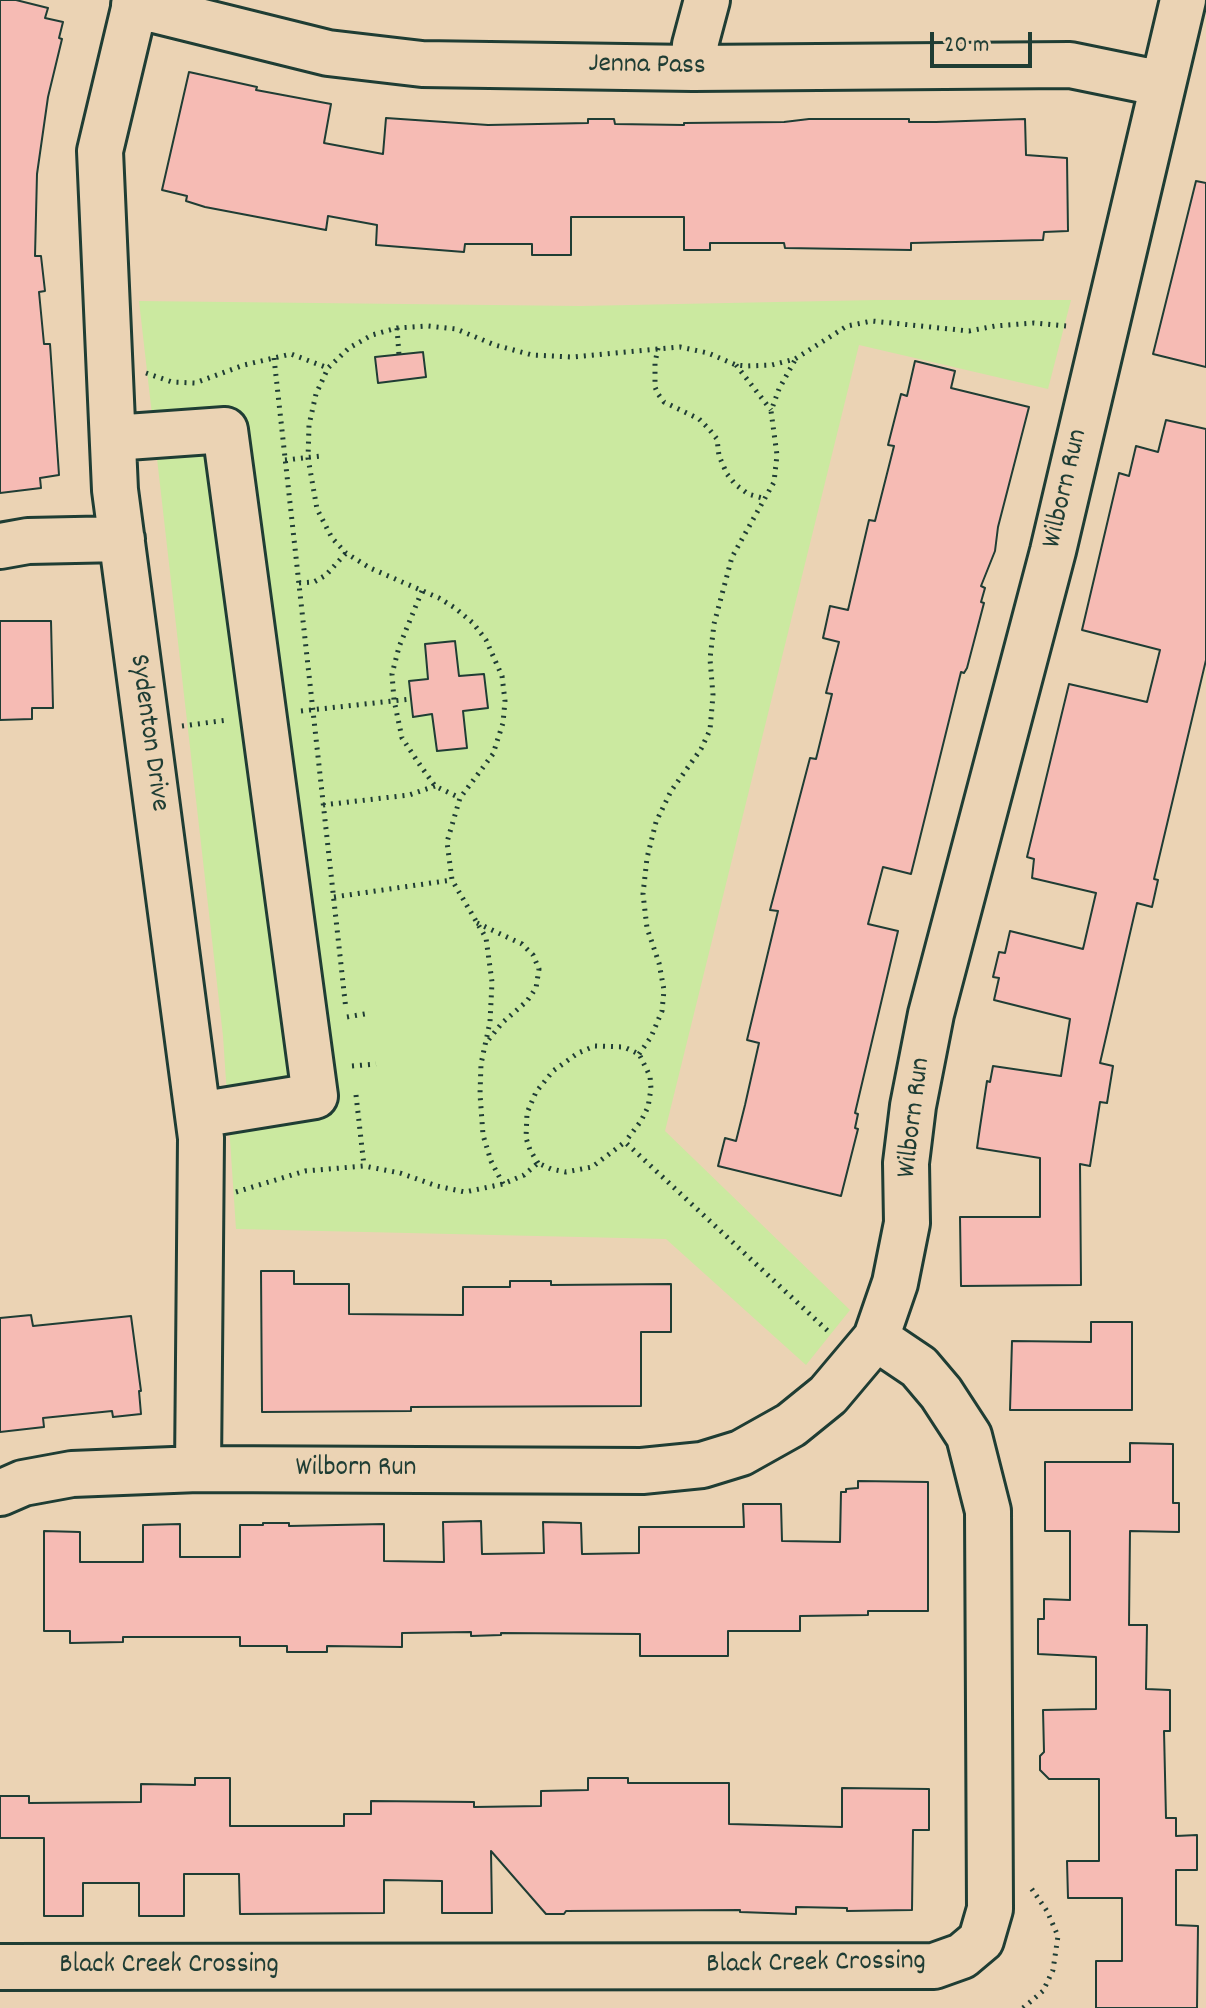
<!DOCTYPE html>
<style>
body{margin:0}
#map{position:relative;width:1206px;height:2008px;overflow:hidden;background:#ebd3b4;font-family:Dekko,sans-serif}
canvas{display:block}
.scale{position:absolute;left:930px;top:32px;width:102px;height:36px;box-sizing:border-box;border:4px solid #1f3d34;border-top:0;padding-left:10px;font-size:24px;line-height:28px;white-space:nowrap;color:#1f3d34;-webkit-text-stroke:6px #ebd3b4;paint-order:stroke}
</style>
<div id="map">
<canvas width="1206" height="2008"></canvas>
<div class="scale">20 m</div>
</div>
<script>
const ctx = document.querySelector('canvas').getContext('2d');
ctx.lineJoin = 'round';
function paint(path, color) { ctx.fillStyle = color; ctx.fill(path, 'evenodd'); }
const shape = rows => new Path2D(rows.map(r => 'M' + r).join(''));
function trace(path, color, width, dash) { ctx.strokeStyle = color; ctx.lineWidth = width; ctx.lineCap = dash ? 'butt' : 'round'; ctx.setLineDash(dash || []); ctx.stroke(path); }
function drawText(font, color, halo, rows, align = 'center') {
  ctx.font = font + ' Dekko,sans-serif'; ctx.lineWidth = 7; ctx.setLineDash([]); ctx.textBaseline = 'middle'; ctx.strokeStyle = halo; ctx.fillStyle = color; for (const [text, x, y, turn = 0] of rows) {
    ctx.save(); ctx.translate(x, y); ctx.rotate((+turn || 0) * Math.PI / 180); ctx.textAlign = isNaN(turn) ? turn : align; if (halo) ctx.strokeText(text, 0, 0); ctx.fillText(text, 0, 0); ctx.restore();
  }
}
paint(shape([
 [876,300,1071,300,1048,389,859,345,665,1131,850,1310,806,1365,666,1239,236,1229,223,1036,139,301,580,306]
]), '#cbe9a0');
const building = shape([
 [0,0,16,0,48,8,45,18,63,22,59,38,62,39,48,97,37,174,35,256,41,256,45,291,39,292,44,344,50,344,59,475,40,478,41,488,0,493,0,0],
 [189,72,257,87,256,90,331,104,324,143,383,154,386,118,488,125,588,123,588,119,614,119,615,124,684,125,684,123,784,122,809,119,909,119,909,122,936,122,1025,119,1026,155,1067,158,1068,231,1044,232,1043,240,911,243,911,250,785,248,784,243,710,243,710,250,684,250,684,217,571,217,571,255,532,255,532,244,465,244,464,252,376,245,377,225,328,216,326,230,205,207,186,201,187,196,162,190,189,72],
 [1196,181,1206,183,1206,367,1153,354,1196,181],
 [423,352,426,377,378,383,375,357,423,352],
 [915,361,955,371,951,388,1029,407,998,527,995,551,981,586,985,588,981,602,984,603,967,668,964,673,961,672,911,874,883,867,868,924,898,931,855,1113,858,1114,855,1128,858,1129,841,1196,718,1166,725,1138,736,1141,745,1105,759,1043,747,1040,778,911,770,910,810,758,816,759,832,694,826,693,839,642,823,638,830,606,848,610,869,520,875,521,894,446,888,445,901,394,907,396,915,361],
 [1166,420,1206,429,1206,660,1154,879,1158,880,1152,907,1137,903,1100,1063,1113,1066,1107,1103,1100,1102,1090,1166,1080,1164,1081,1285,961,1286,960,1217,1040,1217,1040,1158,977,1148,980,1127,987,1081,990,1082,993,1066,1061,1076,1070,1019,994,1000,999,978,993,977,999,952,1005,953,1010,931,1083,949,1096,893,1032,878,1034,859,1027,857,1069,684,1147,702,1160,650,1082,630,1119,473,1129,476,1136,446,1158,452,1166,420],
 [0,621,51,621,53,708,32,708,32,719,0,720,0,621],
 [455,641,459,676,484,674,488,708,463,711,467,748,437,751,432,714,413,717,409,681,428,679,425,644,455,641],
 [261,1271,294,1271,294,1284,349,1284,349,1314,463,1315,463,1287,510,1287,510,1281,551,1281,551,1285,671,1284,671,1332,641,1332,641,1406,411,1407,411,1411,262,1412,261,1271],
 [31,1315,33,1326,131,1316,141,1391,139,1391,141,1414,113,1417,112,1411,43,1418,44,1427,0,1432,0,1318,31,1315],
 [1091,1322,1132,1322,1132,1410,1010,1410,1012,1341,1091,1342,1091,1322],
 [1130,1443,1173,1444,1173,1503,1179,1503,1179,1532,1130,1531,1129,1625,1147,1625,1146,1689,1170,1690,1170,1731,1164,1731,1166,1818,1176,1818,1176,1836,1197,1835,1197,1870,1176,1870,1176,1925,1198,1926,1197,2008,1096,2008,1096,1961,1122,1961,1122,1898,1068,1898,1067,1861,1099,1861,1099,1779,1049,1779,1040,1770,1040,1756,1044,1752,1043,1710,1096,1709,1096,1657,1038,1654,1038,1619,1044,1619,1044,1599,1070,1600,1070,1531,1045,1531,1045,1462,1130,1462,1130,1443],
 [858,1481,928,1482,928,1611,868,1611,868,1615,800,1616,800,1631,728,1631,728,1656,640,1656,640,1634,501,1633,501,1635,471,1636,471,1632,402,1633,402,1647,327,1646,327,1652,287,1652,287,1646,240,1646,240,1637,123,1637,123,1642,70,1643,70,1631,44,1631,44,1531,80,1532,80,1562,143,1562,143,1525,180,1524,180,1557,240,1557,240,1525,263,1525,263,1523,289,1523,289,1526,384,1524,384,1561,444,1562,443,1522,481,1521,482,1554,544,1553,543,1522,581,1523,582,1554,639,1553,639,1527,744,1527,743,1504,781,1504,782,1541,840,1542,841,1492,846,1492,846,1489,858,1488,858,1481],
 [195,1778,230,1778,230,1826,344,1826,344,1814,371,1814,371,1801,474,1802,474,1807,541,1806,541,1791,588,1790,588,1778,628,1778,628,1783,729,1783,729,1824,842,1827,842,1788,929,1789,929,1830,913,1830,912,1910,847,1911,847,1908,796,1907,796,1914,740,1912,740,1910,566,1911,564,1914,546,1914,491,1851,492,1913,442,1913,442,1881,384,1880,384,1913,240,1914,239,1874,184,1874,184,1916,139,1916,139,1883,83,1883,83,1916,44,1916,44,1838,0,1838,0,1796,29,1796,29,1803,141,1802,141,1784,195,1785,195,1778]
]);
paint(building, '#f6bbb4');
trace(building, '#1f3d34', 2);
const minor = shape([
 [136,0,100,151,115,490,201,1138,198,1469],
 [134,5,328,53,422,64,693,68,1070,65,1163,84],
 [693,68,695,45,707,0],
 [113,438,225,430,315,1096,198,1115],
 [0,546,28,541,122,539],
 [0,1493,23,1483,72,1474,198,1469,642,1471,702,1465,741,1453,791,1425,828,1395,876,1338,895,1283,907,1223,906,1163,913,1106,931,1014,1053,551,1183,0],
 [0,1967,934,1966,962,1956,981,1940,990,1909,988,1511,969,1436,941,1393,919,1367,876,1338]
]);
trace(minor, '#1f3d34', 50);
trace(shape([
 [397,328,399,355],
 [658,348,655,363,655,387,658,394,664,402,699,419,709,429,717,439,719,456,727,474,735,484,748,494,766,499],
 [274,358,346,1010],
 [736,365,771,410],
 [146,373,172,382,195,383,244,365,291,354,328,368],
 [285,460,321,456],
 [299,583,314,582,326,575,346,553],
 [422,591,399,647,392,674,394,700,402,738,420,765,435,786,460,798],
 [301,711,411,699],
 [182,726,228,720],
 [323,805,409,795,435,786],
 [334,897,452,880],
 [477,923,522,944,533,955,539,969,536,988,527,1001,502,1023,486,1043],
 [347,1017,370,1013],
 [639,1054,651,1037,662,1011,664,990,659,963,647,928,643,894,647,858,656,822,671,791,701,749,710,730,713,695,710,659,714,624,732,557,774,482,777,455,771,411,779,389,795,360],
 [352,1066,376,1064],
 [356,1095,364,1166],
 [538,1163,530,1150,526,1138,527,1113,536,1092,553,1071,578,1053,595,1046,624,1047,639,1054,650,1076,651,1089,648,1107,641,1121,625,1142],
 [503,1184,491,1161,483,1135,480,1094,481,1064,490,1022,492,982,486,938,452,880,447,842,460,798,493,754,503,723,505,701,502,676,486,640,473,623,455,608,439,598,370,568,346,553,332,538,317,509,308,458,309,425,316,394,328,368,349,348,372,335,397,328,428,326,456,329,495,345,532,355,572,357,680,347,708,353,736,365,747,366,772,365,795,359,847,326,872,321,969,331,995,326,1034,323,1066,326],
 [236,1192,305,1171,364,1166,400,1173,437,1186,465,1192,503,1184,524,1175,538,1163,551,1169,566,1172,592,1167,625,1142,830,1333],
 [1023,2008,1043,1991,1053,1970,1058,1936,1047,1911,1029,1885]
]), '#1f3d34', 5, [2, 6]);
trace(minor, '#ebd3b4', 44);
drawText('28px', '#1f3d34', '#ebd3b4', [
 ["Jenna Pass",647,67,1],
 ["Wilborn Run",1067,489,-77],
 ["Sydenton Drive",147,733,82],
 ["Wilborn Run",916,1118,-83],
 ["Wilborn Run",356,1470],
 ["Black Creek Crossing",816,1965,-1],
 ["Black Creek Crossing",169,1967]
]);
</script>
